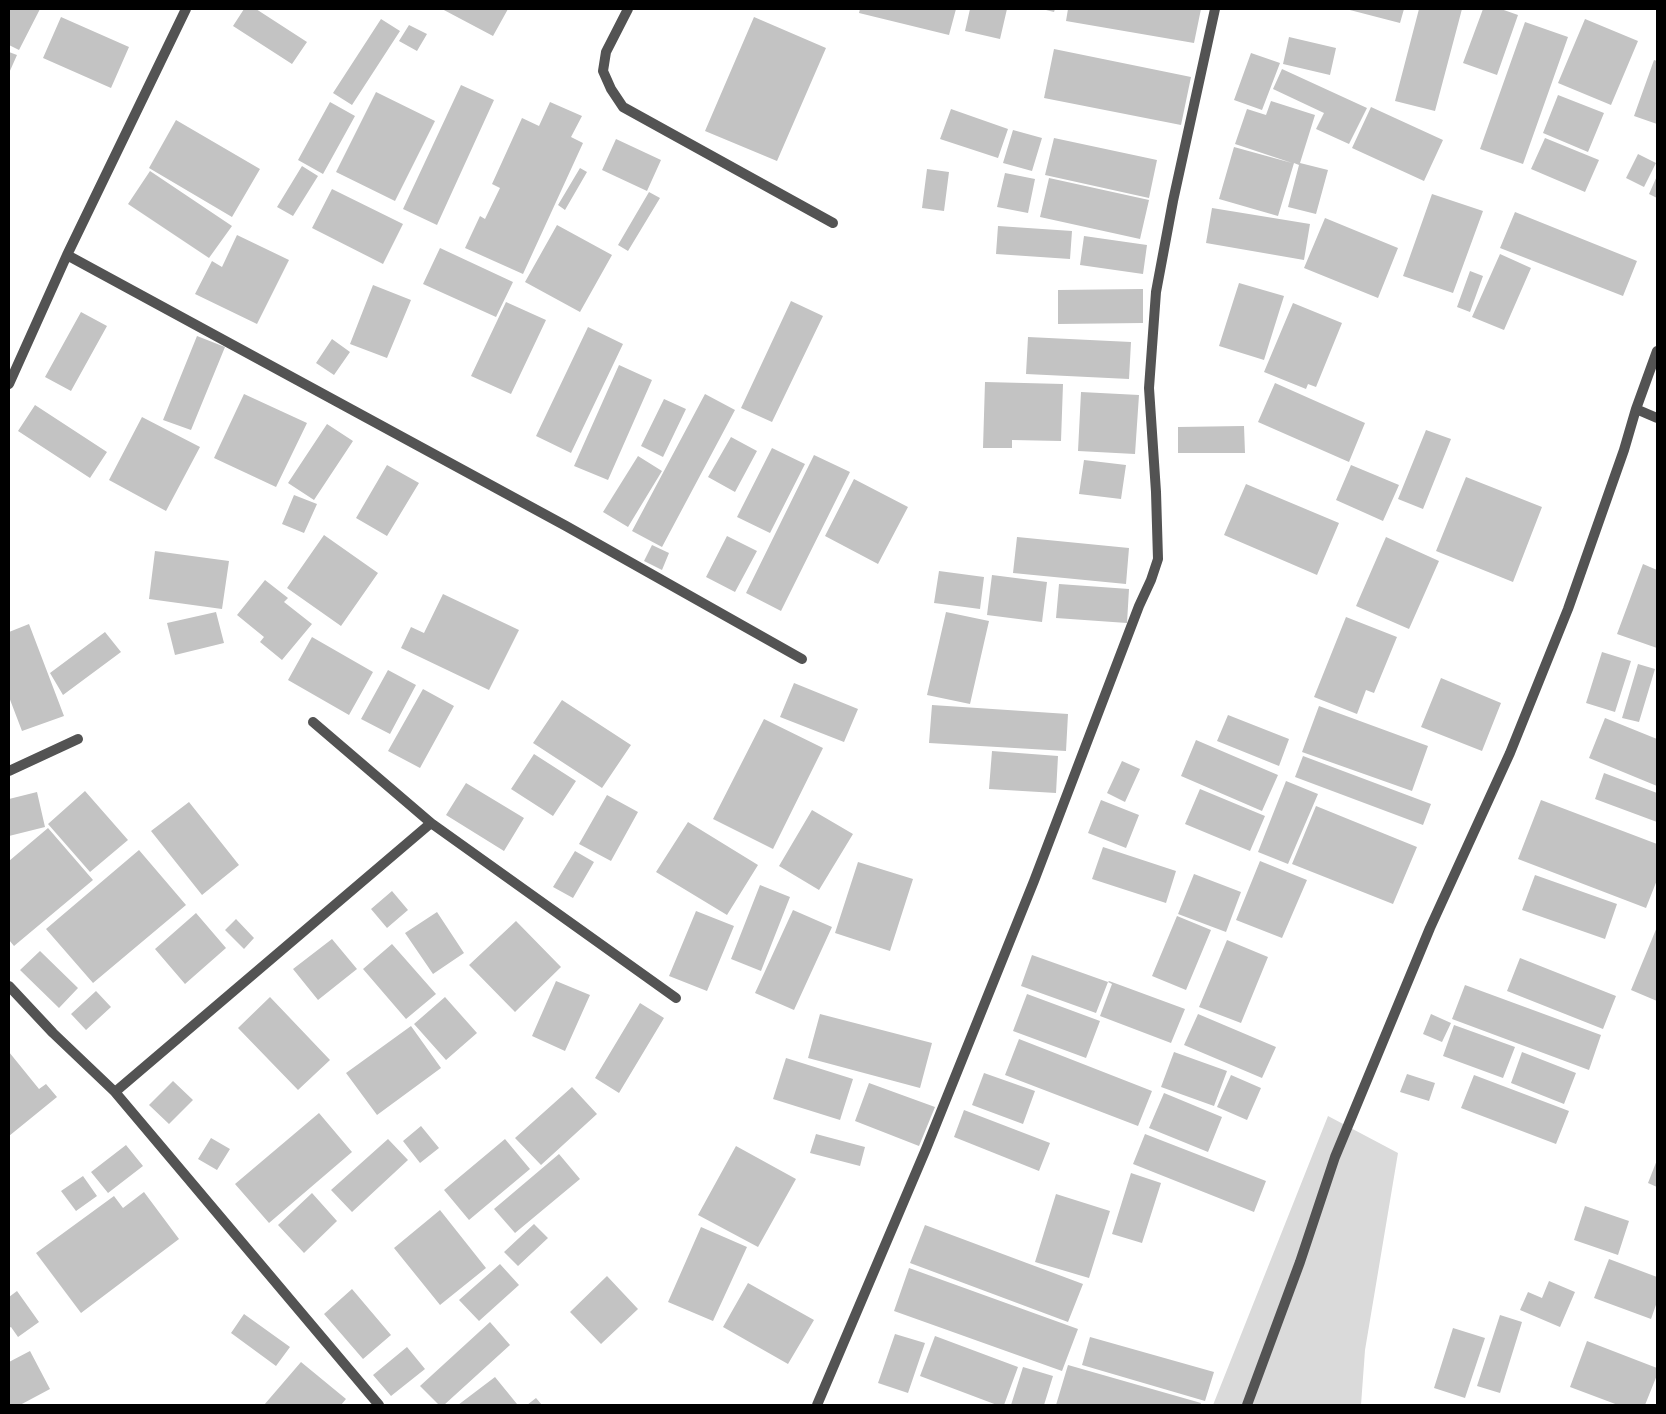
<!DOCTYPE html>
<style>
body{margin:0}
#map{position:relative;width:1666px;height:1414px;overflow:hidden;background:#fff;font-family:Poppins,sans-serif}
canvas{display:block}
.frame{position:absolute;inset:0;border:10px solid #000;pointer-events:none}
</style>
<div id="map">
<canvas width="1666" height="1414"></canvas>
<div class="frame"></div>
</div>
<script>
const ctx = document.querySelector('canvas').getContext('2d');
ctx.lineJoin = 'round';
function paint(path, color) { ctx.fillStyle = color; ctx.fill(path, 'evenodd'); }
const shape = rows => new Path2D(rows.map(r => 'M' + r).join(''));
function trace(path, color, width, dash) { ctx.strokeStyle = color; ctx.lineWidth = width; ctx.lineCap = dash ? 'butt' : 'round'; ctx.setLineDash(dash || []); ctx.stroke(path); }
paint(shape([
 [1328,1116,1398,1153,1365,1350,1361,1405,1213,1405]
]), '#dadada');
paint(shape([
 [9,9,40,9,19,50,9,45],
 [244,9,256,9,307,42,292,64,233,26],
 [442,9,508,9,493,36],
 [860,9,956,9,949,35,859,13],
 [970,9,1007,9,1000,39,965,31],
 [1042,9,1055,9,1054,12],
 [1068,9,1201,9,1194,43,1066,21],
 [1346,9,1404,9,1400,23],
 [1419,9,1462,9,1435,111,1395,101],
 [1483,9,1501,9,1518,15,1497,75,1463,63],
 [61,17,129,47,111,88,43,58],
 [754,17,826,48,777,161,705,131],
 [381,19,400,31,352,105,333,93],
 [1585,19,1638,41,1611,105,1558,83],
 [1525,22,1568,37,1523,164,1480,149],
 [409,25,427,34,417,51,399,41],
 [1289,37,1336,48,1330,75,1283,64],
 [1054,49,1191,77,1181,125,1044,98],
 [9,52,17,55,9,73],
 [1251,53,1280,63,1262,110,1234,100],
 [1654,60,1657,61,1657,124,1634,116],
 [1282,69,1367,108,1349,144,1316,129,1324,113,1273,89],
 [461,85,494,100,437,225,403,209],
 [376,92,435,121,395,201,336,172],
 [1558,95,1604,113,1588,152,1543,133],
 [1271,101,1315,115,1300,163,1328,170,1316,214,1288,207,1299,165,1294,163,1278,216,1219,199,1234,147,1292,163,1235,144,1247,109,1266,115],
 [330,102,355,116,323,174,298,160],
 [550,102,582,116,571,137,583,143,523,274,465,248,480,216,485,219,500,188,492,184,522,118,539,126],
 [1371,107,1443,140,1424,181,1352,148],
 [951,109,1008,129,998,158,940,139],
 [176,120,260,169,232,217,149,168],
 [1013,130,1042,138,1032,171,1003,163],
 [1054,138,1157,160,1149,198,1045,175],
 [1545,138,1599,160,1585,192,1531,169],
 [616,139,661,160,647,191,602,170],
 [1638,154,1656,163,1644,187,1626,178],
 [302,166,318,176,293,216,277,207],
 [580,168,587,172,565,210,558,205],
 [927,169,949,172,944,211,922,208],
 [150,171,232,226,209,258,128,204],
 [1005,173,1035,179,1028,213,997,207],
 [1657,176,1657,198,1649,194],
 [1049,178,1149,200,1140,239,1040,217],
 [332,189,403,224,383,264,312,228],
 [649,192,660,198,628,251,618,245],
 [1432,194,1483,211,1453,293,1403,276],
 [1212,208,1310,224,1304,260,1206,243],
 [1515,212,1637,261,1623,296,1500,248],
 [1325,218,1398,248,1378,298,1304,268],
 [557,225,612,255,580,312,525,282],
 [998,226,1072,231,1070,259,996,254],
 [237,235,289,260,257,324,195,294,212,261,222,267],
 [1084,236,1147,245,1143,274,1080,265],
 [440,248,513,282,496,317,423,284],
 [1500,254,1531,268,1504,330,1472,317],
 [1470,271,1483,276,1470,312,1457,307],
 [1239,283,1284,296,1264,360,1219,346],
 [373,285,411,300,387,358,350,344],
 [1143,289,1143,323,1058,324,1058,290],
 [791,301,823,316,772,422,741,408],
 [506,302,546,320,511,394,471,376],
 [1293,303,1342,323,1316,387,1308,384,1306,389,1264,372],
 [81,312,107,326,71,391,45,377],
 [588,327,623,344,571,453,536,436],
 [197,336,225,347,191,430,163,420],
 [1028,337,1131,342,1129,379,1026,374],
 [332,339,350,352,334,375,316,363],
 [619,365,652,380,608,480,574,466],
 [985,382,1063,384,1061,441,1012,440,1012,448,983,448],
 [1275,383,1365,423,1349,462,1258,422],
 [1081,392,1139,395,1135,454,1078,451],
 [244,394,307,423,276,487,214,458],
 [705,394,735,410,662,547,632,531],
 [664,399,686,409,663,457,641,446],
 [35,405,107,452,90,478,18,431],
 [142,417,200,447,166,511,109,480],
 [327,424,353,441,314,500,288,483],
 [1244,426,1245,453,1178,453,1178,427],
 [1426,430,1451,439,1423,509,1398,499],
 [731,437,757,451,735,492,708,477],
 [772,448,805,464,770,533,737,517],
 [814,455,850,472,781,611,746,593],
 [638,456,662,471,628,527,603,512],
 [1084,460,1126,465,1121,499,1079,494],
 [387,465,419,483,387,536,356,518],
 [1351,465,1399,485,1383,521,1336,500],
 [1466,477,1542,507,1513,582,1436,551],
 [854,479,908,507,878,564,825,536],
 [1246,484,1339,523,1317,575,1224,535],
 [294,495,317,504,304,533,282,524],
 [324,535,378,573,341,626,287,588],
 [727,536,757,551,735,592,706,577],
 [1017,537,1129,548,1126,584,1013,573],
 [1386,537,1439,561,1409,629,1356,606],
 [652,545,669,553,662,570,644,561],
 [155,551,229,561,222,609,149,599],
 [1643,564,1657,570,1657,648,1617,634],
 [939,571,984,577,980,609,934,603],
 [992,575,1047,582,1042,622,987,615],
 [265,580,288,598,284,602,312,624,282,660,260,642,264,637,237,615],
 [1059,584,1129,589,1127,623,1056,618],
 [443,594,519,630,489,690,401,648,411,627,424,633],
 [216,612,224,643,175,655,167,623],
 [946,612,989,621,970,704,927,695],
 [1346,617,1397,637,1374,693,1366,690,1357,714,1314,697],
 [29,624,64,716,22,731,9,697,9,632],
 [105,632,121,652,63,695,50,673],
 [312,637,373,672,349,715,288,680],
 [1602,652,1631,661,1615,712,1586,703],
 [1638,664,1655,669,1639,722,1622,718],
 [388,670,416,685,390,734,361,719],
 [1441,678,1501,703,1482,751,1421,727],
 [794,683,858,709,844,742,780,717],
 [423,689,454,706,420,768,388,751],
 [562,700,631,745,602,788,533,743],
 [932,705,1068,714,1066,751,929,743],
 [1319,706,1428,746,1412,791,1302,752],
 [1228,715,1289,739,1279,766,1217,741],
 [1605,718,1657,739,1657,786,1589,758],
 [764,719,823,748,773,849,713,819],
 [1196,740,1278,775,1262,811,1181,776],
 [992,751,1058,756,1056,793,989,789],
 [534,754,576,781,553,816,511,789],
 [1303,756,1431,804,1423,825,1295,777],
 [1122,761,1140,769,1125,802,1107,793],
 [1604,773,1657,793,1657,822,1595,799],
 [1286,781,1318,794,1288,864,1258,852],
 [466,783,524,818,504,851,446,815],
 [1200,789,1265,816,1250,851,1185,824],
 [85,791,128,840,90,872,48,824],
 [37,792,45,827,9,836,9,799],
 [607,795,638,812,611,861,579,844],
 [1101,800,1139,815,1126,848,1088,833],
 [1541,800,1657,844,1657,880,1646,908,1518,859],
 [189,802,239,865,202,895,151,831],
 [1316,806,1417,847,1393,904,1292,864],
 [812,810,853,834,819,890,779,866],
 [688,822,758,865,727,915,656,872],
 [48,828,93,880,14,946,9,940,9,861],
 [1103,847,1176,871,1166,903,1092,879],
 [139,850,186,905,93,983,46,929],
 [575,851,594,862,573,898,553,887],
 [1260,861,1307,880,1282,938,1236,920],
 [858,862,913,879,890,951,835,933],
 [1194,874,1241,892,1226,932,1178,914],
 [1535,875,1617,904,1605,939,1522,910],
 [760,885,790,897,761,971,731,959],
 [392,891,408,910,387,928,371,909],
 [793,910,832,927,794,1010,755,993],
 [696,911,734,926,707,991,669,976],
 [437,912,464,953,433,974,405,933],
 [196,913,226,948,185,984,155,949],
 [1177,916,1211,930,1186,990,1152,976],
 [236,919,254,938,244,949,225,930],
 [516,921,561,967,515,1012,469,965],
 [1657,927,1657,1001,1631,990],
 [332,939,357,969,318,1000,293,969],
 [1227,940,1268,957,1241,1023,1199,1007],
 [392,944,436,994,406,1019,363,969],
 [40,951,78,988,59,1008,20,970],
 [1032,955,1108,982,1096,1013,1021,986],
 [1520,958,1616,996,1603,1029,1507,991],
 [556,981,590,995,565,1051,532,1036],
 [1109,981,1185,1009,1171,1043,1100,1016,1112,984,1108,982],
 [1465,985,1601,1035,1589,1070,1452,1019],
 [96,991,111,1007,86,1030,71,1014],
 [1027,994,1100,1021,1086,1058,1013,1031],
 [270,997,330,1060,298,1090,238,1028],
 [445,997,477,1033,446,1060,414,1024],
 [640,1003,664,1018,619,1093,595,1078],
 [820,1014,932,1043,920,1088,808,1058],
 [1198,1014,1276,1047,1262,1078,1184,1045],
 [1431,1014,1451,1023,1442,1042,1423,1034],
 [1454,1025,1515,1047,1503,1078,1443,1056],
 [411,1026,441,1068,377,1115,346,1073],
 [1019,1039,1152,1091,1138,1126,1005,1075],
 [9,1052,39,1089,46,1084,57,1097,9,1136],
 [1174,1052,1227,1071,1214,1106,1161,1087],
 [1522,1052,1576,1073,1564,1104,1511,1083],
 [786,1058,853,1079,840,1120,773,1099],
 [984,1073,1035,1091,1023,1124,972,1105],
 [1407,1074,1435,1083,1429,1101,1400,1092],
 [1231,1075,1261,1088,1247,1120,1217,1107],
 [1474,1075,1569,1111,1556,1144,1461,1108],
 [173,1081,193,1100,169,1124,149,1105],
 [869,1083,935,1107,919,1146,855,1121],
 [572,1087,597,1114,541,1165,515,1138],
 [1164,1093,1222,1117,1208,1152,1149,1128],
 [964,1110,1050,1143,1039,1171,954,1137],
 [319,1113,352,1152,269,1223,235,1184],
 [421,1126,439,1148,420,1163,403,1141],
 [816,1134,865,1147,860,1166,810,1153],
 [1145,1134,1266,1181,1254,1212,1133,1164],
 [211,1138,230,1149,217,1170,198,1159],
 [388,1139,408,1160,352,1212,331,1190],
 [505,1139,530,1169,469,1220,444,1190],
 [126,1145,143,1166,108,1193,91,1172],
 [736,1146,796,1179,758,1247,698,1215],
 [559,1154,580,1179,515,1233,494,1209],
 [1657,1160,1657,1187,1648,1183],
 [1131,1173,1161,1183,1142,1243,1112,1234],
 [83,1176,97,1196,76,1211,61,1191],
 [144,1192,179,1239,81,1313,36,1253,114,1196,123,1208],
 [312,1193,337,1221,304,1253,278,1225],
 [1056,1194,1110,1211,1089,1278,1035,1262],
 [1585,1206,1629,1221,1618,1255,1574,1240],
 [440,1210,486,1268,440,1305,394,1248],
 [534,1224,548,1238,518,1266,504,1252],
 [925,1225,1083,1284,1068,1322,910,1263],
 [701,1227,747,1247,713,1321,668,1302],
 [1609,1259,1657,1277,1657,1302,1651,1319,1594,1298],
 [500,1264,519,1285,479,1321,459,1300],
 [909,1268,1078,1329,1062,1371,894,1311],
 [607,1276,638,1309,601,1344,570,1312],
 [1549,1281,1575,1292,1560,1327,1520,1310,1528,1292,1542,1298],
 [748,1283,814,1320,788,1364,723,1327],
 [352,1289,391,1335,363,1359,324,1314],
 [17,1291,39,1322,18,1337,11,1327,9,1328,9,1297],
 [244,1314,290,1347,276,1366,231,1333],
 [1500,1315,1522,1322,1500,1393,1477,1386],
 [490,1322,510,1345,444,1405,439,1405,420,1386],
 [1453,1328,1485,1338,1465,1398,1434,1388],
 [895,1334,925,1343,908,1393,878,1383],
 [935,1336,1018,1367,1004,1405,997,1405,920,1376],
 [1090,1337,1214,1372,1205,1401,1082,1365],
 [1587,1341,1657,1368,1657,1375,1645,1405,1618,1405,1570,1387],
 [407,1347,425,1369,391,1396,373,1375],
 [30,1351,50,1389,20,1405,9,1405,9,1362],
 [301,1362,346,1399,341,1405,264,1405],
 [1068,1365,1201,1403,1200,1405,1056,1405],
 [1023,1367,1053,1376,1044,1405,1011,1405],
 [495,1377,517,1404,515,1405,458,1405],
 [536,1398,542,1405,527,1405]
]), '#c3c3c3');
trace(shape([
 [628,9,606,52,603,71,611,89,623,107,833,223],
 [67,255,566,526,802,659],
 [9,384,67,255,186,9],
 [1636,409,1657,418],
 [313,722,431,823,676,998],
 [9,771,78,739],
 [9,986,53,1033,115,1092,379,1405],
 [115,1092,431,823],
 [817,1405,926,1149,1034,881,1139,606,1151,580,1158,559,1156,492,1149,388,1156,292,1173,201,1215,9],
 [1247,1405,1300,1262,1335,1157,1430,928,1510,753,1568,609,1624,450,1636,409,1657,351]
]), '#535353', 10);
</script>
